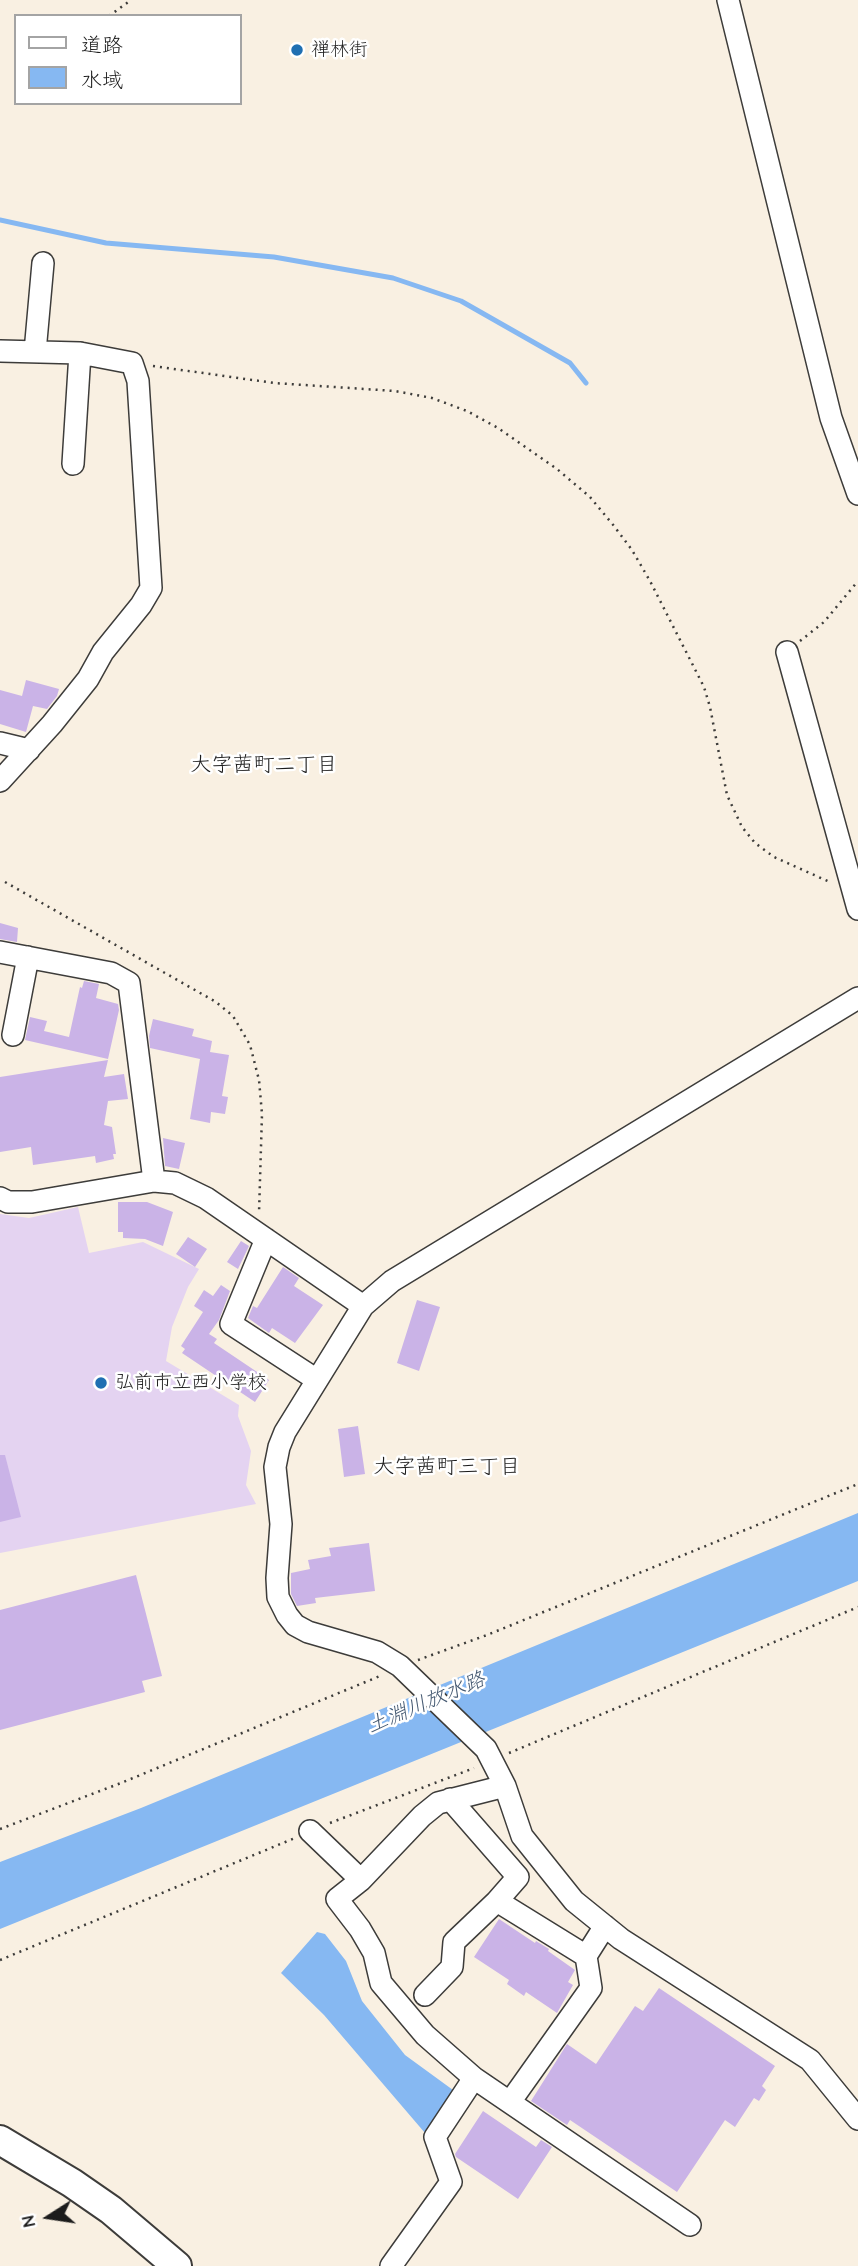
<!DOCTYPE html>
<meta charset="utf-8">
<style>
body{margin:0}
#map{position:relative;width:858px;height:2266px;overflow:hidden;background:#f9f0e2;font-family:"Comic Neue","Klee One",sans-serif}
canvas{display:block}
.legend{position:absolute;left:14px;top:14px;width:228px;height:91px;box-sizing:border-box;background:#fff;border:2px solid #a4a4a4;margin:0;padding:9px 12px;list-style:none;font-size:21px;color:#1c1c1c}
.legend li{display:flex;align-items:center;gap:14px;height:35px}
.legend b{width:35px;border:2px solid #a4a4a4}
.north{position:absolute;left:14px;top:2182px;width:70px;height:70px;-webkit-text-stroke:5px #fff;paint-order:stroke;rotate:258deg;font-size:19px;font-weight:700;line-height:28px;text-align:center;color:#1c1c1c}
.north::after{content:'';display:block;margin:auto;width:24px;height:32px;background:#1c1c1c;clip-path:polygon(50% 0,100% 100%,50% 72%,0 100%)}
</style>
<div id="map">
<canvas width="858" height="2266"></canvas>
<ul class="legend">
<li><b style="height:9px;background:#fff"></b>道路</li>
<li><b style="height:19px;background:#86b8f2"></b>水域</li>
</ul>
<div class="north">N</div>
</div>
<script>
const ctx = document.querySelector('canvas').getContext('2d');
ctx.lineJoin = 'round';
function paint(path, color) { ctx.fillStyle = color; ctx.fill(path, 'evenodd'); }
const shape = rows => new Path2D(rows.map(r => 'M' + r).join(''));
function trace(path, color, width, dash) { ctx.strokeStyle = color; ctx.lineWidth = width; ctx.lineCap = dash ? 'butt' : 'round'; ctx.setLineDash(dash || []); ctx.stroke(path); }
function drawText(font, color, halo, rows, align = 'center') {
  ctx.font = font + ' "Comic Neue","Klee One",sans-serif'; ctx.lineWidth = 5; ctx.setLineDash([]); ctx.textBaseline = 'middle'; ctx.strokeStyle = halo; ctx.fillStyle = color; for (const [text, x, y, turn = 0] of rows) {
    ctx.save(); ctx.translate(x, y); ctx.rotate((+turn || 0) * Math.PI / 180); ctx.textAlign = isNaN(turn) ? turn : align; if (halo) ctx.strokeText(text, 0, 0); ctx.fillText(text, 0, 0); ctx.restore();
  }
}
paint(shape([
 [78,1207,89,1253,143,1242,199,1269,188,1287,172,1327,166,1361,239,1405,238,1416,251,1451,246,1485,256,1504,0,1553,0,1214,29,1218]
]), '#e4d3f1');
paint(shape([
 [858,1513,858,1581,0,1929,0,1862,141,1808],
 [317,1932,325,1934,346,1961,362,2001,405,2055,453,2090,425,2133,324,2015,281,1973]
]), '#86b8f2');
trace(shape([
 [0,220,106,243,274,257,393,278,461,301,570,363,586,383]
]), '#86b8f2', 5);
paint(shape([
 [26,680,59,689,57,696,47,709,33,706,26,732,0,724,0,690,22,696],
 [0,923,18,928,17,942,0,939],
 [84,981,99,984,96,998,118,1004,119,1010,108,1059,25,1040,30,1017,47,1021,44,1031,69,1037,80,987,82,988],
 [153,1019,194,1029,192,1036,212,1041,210,1052,229,1055,222,1096,228,1097,225,1114,211,1112,210,1123,190,1119,200,1059,150,1048,149,1036],
 [108,1060,104,1077,124,1074,128,1099,108,1101,104,1125,112,1127,116,1154,113,1154,114,1159,96,1163,95,1156,33,1165,31,1147,0,1152,0,1077],
 [163,1138,185,1143,179,1169,165,1166],
 [118,1202,147,1202,173,1212,163,1246,145,1239,123,1238,123,1232,118,1232],
 [188,1237,207,1249,195,1267,176,1254],
 [241,1241,249,1246,238,1269,227,1262],
 [283,1267,299,1278,294,1286,323,1305,295,1343,272,1328,269,1333,248,1318,253,1306,257,1308],
 [221,1285,230,1291,219,1320,209,1334,217,1339,214,1343,269,1380,255,1402,182,1353,185,1349,181,1346,203,1312,194,1306,204,1290,213,1296],
 [417,1300,440,1307,419,1371,397,1363],
 [358,1426,365,1474,344,1477,338,1429],
 [0,1455,5,1455,21,1517,0,1522],
 [369,1543,375,1591,315,1598,316,1603,297,1606,291,1594,291,1573,310,1569,308,1560,331,1556,329,1548],
 [136,1575,162,1676,142,1681,145,1692,0,1730,0,1610],
 [499,1919,535,1943,536,1941,549,1949,548,1951,575,1970,568,1982,573,1985,557,2013,526,1992,524,1996,507,1984,509,1980,474,1957],
 [659,1988,775,2066,762,2086,766,2090,759,2101,754,2098,735,2127,725,2120,677,2192,570,2120,567,2125,531,2101,567,2044,596,2064,635,2006,643,2011],
 [483,2111,536,2147,541,2140,552,2147,518,2199,456,2157,455,2154]
]), '#cab3e7');
const minor = shape([
 [728,0,831,418,858,494],
 [0,351,80,353,132,363,138,381,151,588,141,605,103,652,88,679,52,724,0,781],
 [35,352,43,263],
 [73,464,80,353],
 [787,652,858,909],
 [0,743,29,750],
 [0,952,111,973,129,983,154,1181],
 [858,998,392,1281,363,1306,285,1432,279,1447,275,1467,281,1524,277,1578,278,1597,287,1615,295,1625,308,1632,377,1652,400,1666,486,1749,505,1786,522,1836,574,1901,621,1939,810,2060,858,2119],
 [13,1035,28,957],
 [0,1198,8,1202,32,1202,154,1181,175,1183,206,1198,363,1306],
 [266,1239,231,1324,317,1380],
 [450,1799,518,1877,497,1901],
 [310,1831,361,1880],
 [425,1995,452,1967,454,1942,497,1901,586,1956,605,1926],
 [474,2078,690,2225],
 [510,2102,591,1988,586,1956],
 [391,2266,451,2182,435,2137,474,2078,425,2035,381,1983,374,1953,360,1929,337,1899,361,1880,422,1816,438,1803,505,1786]
]);
const major = shape([
 [0,2140,72,2183,111,2210,177,2266]
]);
trace(minor, '#3d3c3a', 24);
trace(major, '#3d3c3a', 32);
trace(shape([
 [109,16,131,0],
 [153,366,274,383,395,391,432,398,467,411,498,428,557,469,590,497,614,526,632,550,650,581,704,687,710,707,727,795,742,827,755,843,774,857,832,883],
 [800,641,824,622,858,581],
 [5,882,216,1002,233,1016,250,1045,259,1080,262,1114,259,1213],
 [418,1660,487,1635,858,1484],
 [509,1753,858,1607],
 [330,1823,474,1768],
 [0,1829,121,1783,380,1676],
 [0,1960,295,1838]
]), '#3d3c3a', 2.5, [2, 5]);
trace(minor, '#fff', 21);
trace(major, '#fff', 28);
for (const [x, y, r, color] of [
 [297,50,7,"#1f6fb2"],
 [101,1383,7,"#1f6fb2"]
]) { const dot = new Path2D(); dot.arc(x, y, r, 0, 2 * Math.PI); ctx.fillStyle = color; ctx.fill(dot); trace(dot, '#fff', 2.5); }
drawText('19px', '#1c1c1c', '#fff', [
 ["禅林街",311,50],
 ["弘前市立西小学校",115,1383]
], 'left');
drawText('21px', '#1c1c1c', '#fff', [
 ["大字茜町二丁目",264,765],
 ["大字茜町三丁目",447,1467]
]);
drawText('italic 21px', '#465a72', '#fff', [
 ["土淵川放水路",426,1703,-23]
]);
</script>
